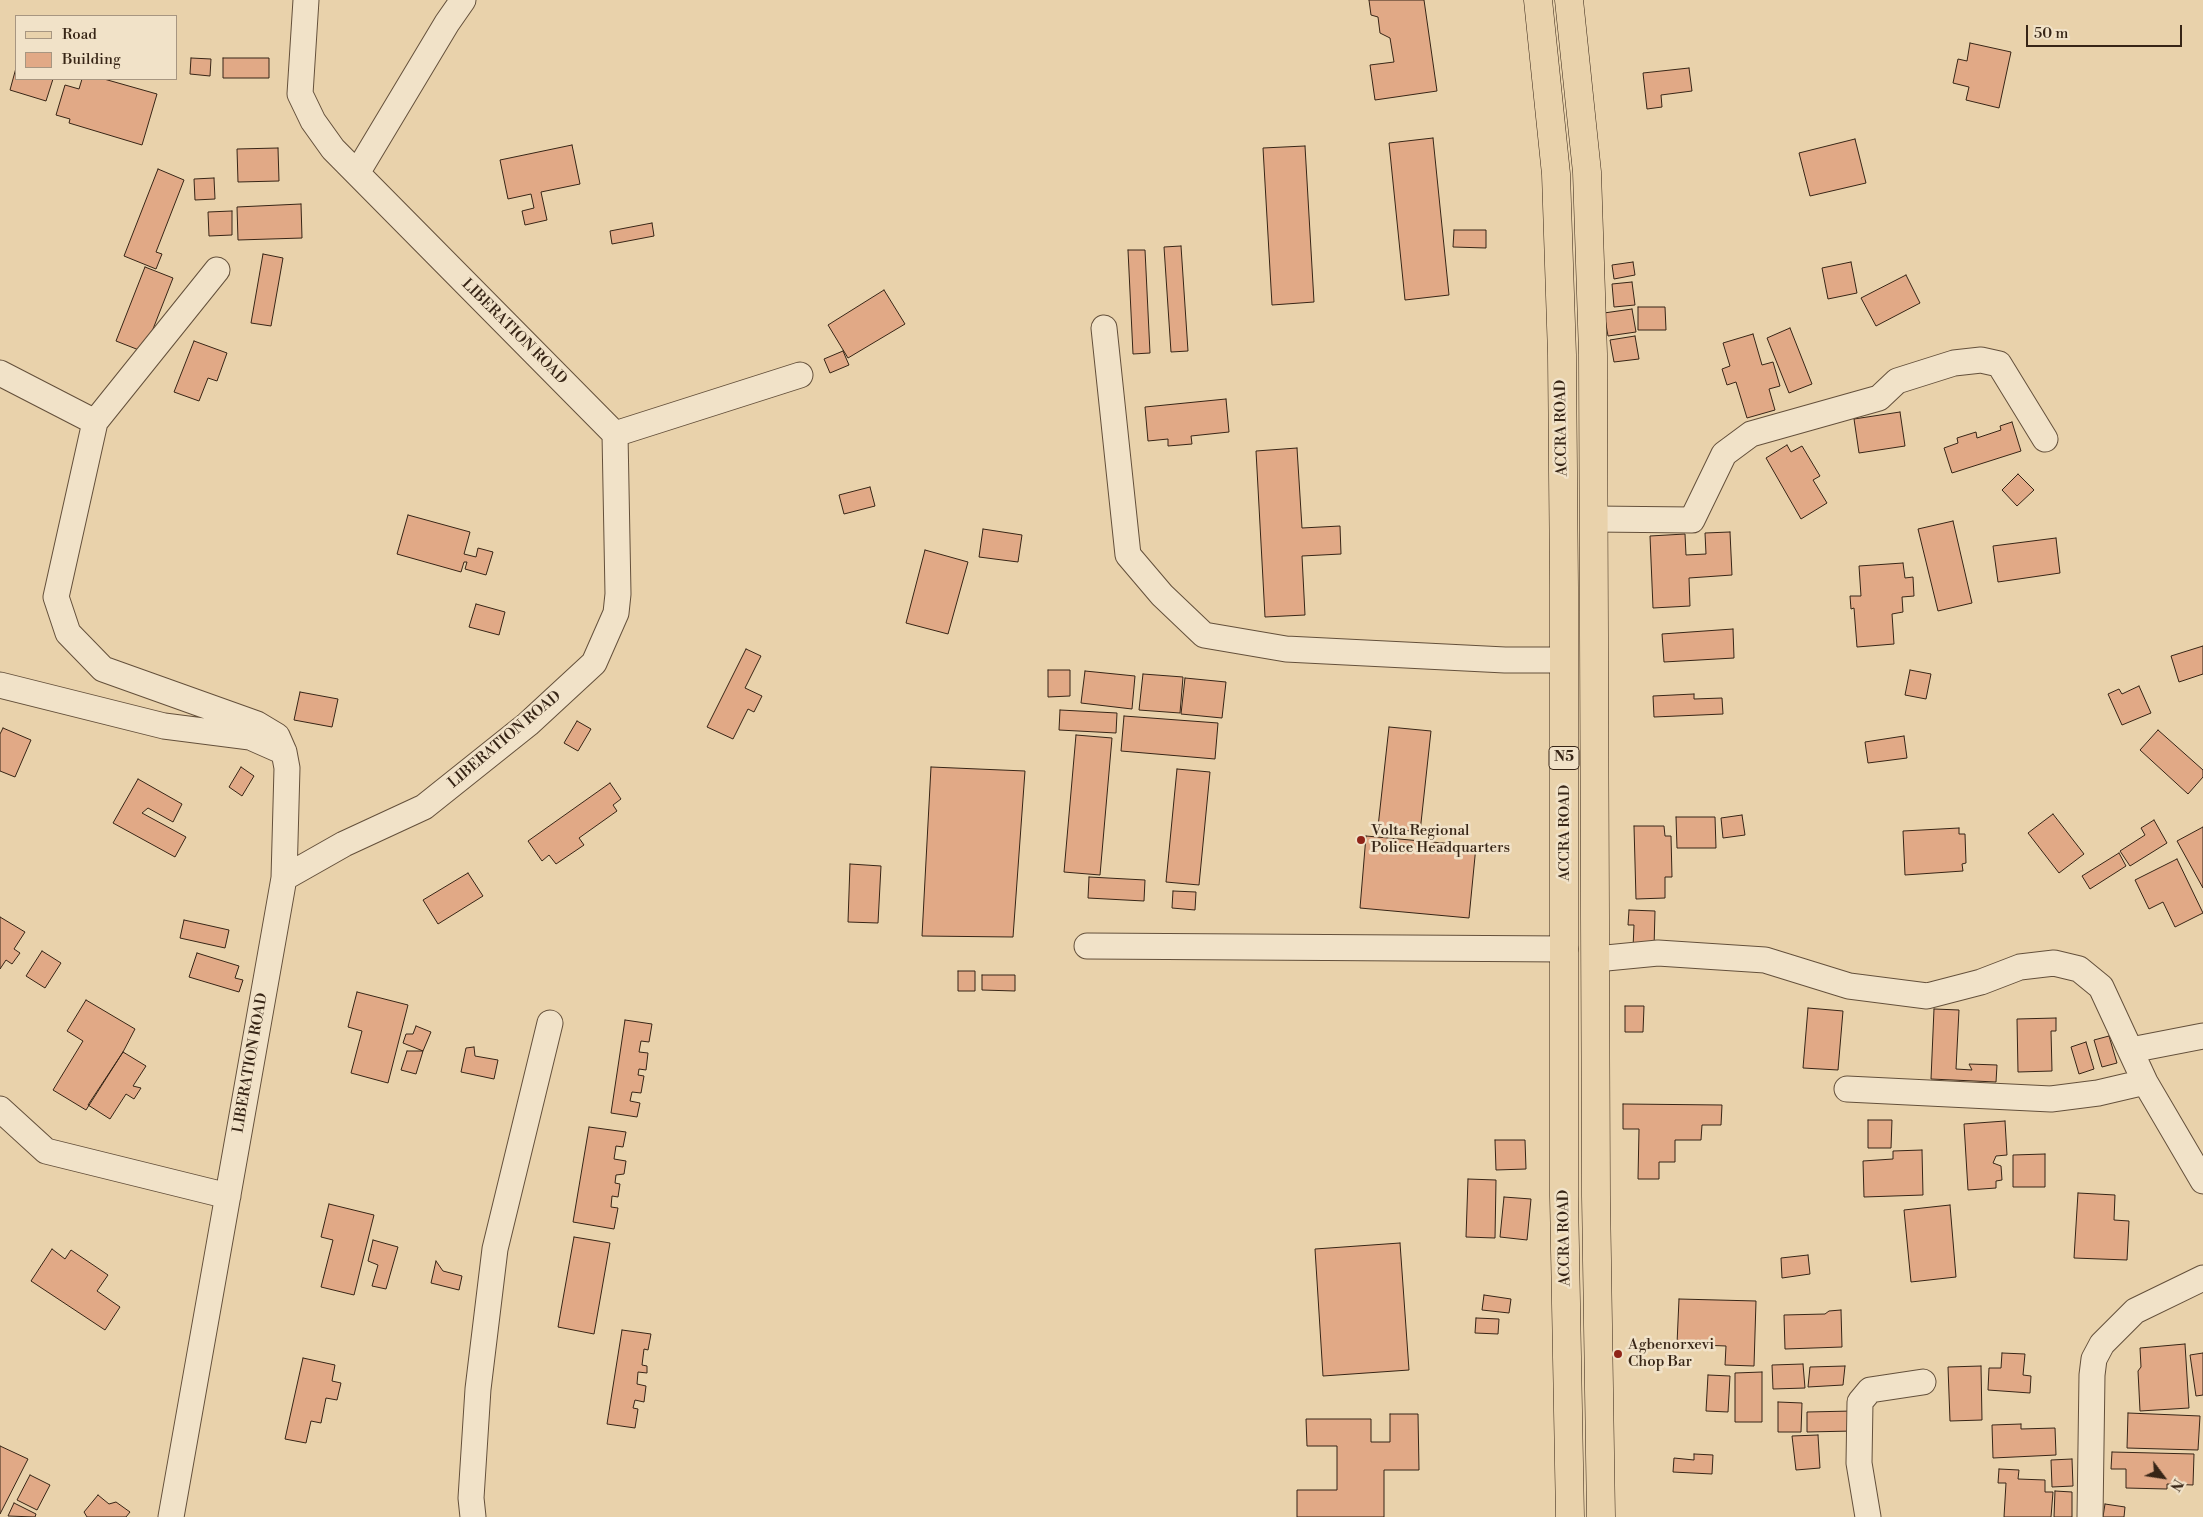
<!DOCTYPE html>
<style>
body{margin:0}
#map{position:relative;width:2203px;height:1517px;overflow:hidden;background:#e9d2ab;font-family:"Libre Bodoni",serif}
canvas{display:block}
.legend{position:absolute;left:15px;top:15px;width:162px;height:65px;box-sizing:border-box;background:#f1e2c8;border:1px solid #a79681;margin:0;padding:6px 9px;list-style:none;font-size:15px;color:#372516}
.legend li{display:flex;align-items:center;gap:10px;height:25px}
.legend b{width:25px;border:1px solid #a79681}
.north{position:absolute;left:2138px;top:1452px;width:50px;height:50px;-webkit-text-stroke:4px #f1e2c8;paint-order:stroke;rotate:121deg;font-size:14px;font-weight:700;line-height:20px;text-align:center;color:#372516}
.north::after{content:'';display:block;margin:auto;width:18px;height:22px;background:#372516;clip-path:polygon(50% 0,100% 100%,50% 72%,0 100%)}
.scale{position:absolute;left:2026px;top:25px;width:156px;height:22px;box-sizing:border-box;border:2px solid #372516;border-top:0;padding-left:6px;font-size:15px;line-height:18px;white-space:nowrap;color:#372516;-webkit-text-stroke:4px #f1e2c8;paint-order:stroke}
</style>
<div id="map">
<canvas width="2203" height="1517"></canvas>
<ul class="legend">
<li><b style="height:6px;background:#e9d2ab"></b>Road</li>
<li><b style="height:14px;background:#e1a986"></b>Building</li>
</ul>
<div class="north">N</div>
<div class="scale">50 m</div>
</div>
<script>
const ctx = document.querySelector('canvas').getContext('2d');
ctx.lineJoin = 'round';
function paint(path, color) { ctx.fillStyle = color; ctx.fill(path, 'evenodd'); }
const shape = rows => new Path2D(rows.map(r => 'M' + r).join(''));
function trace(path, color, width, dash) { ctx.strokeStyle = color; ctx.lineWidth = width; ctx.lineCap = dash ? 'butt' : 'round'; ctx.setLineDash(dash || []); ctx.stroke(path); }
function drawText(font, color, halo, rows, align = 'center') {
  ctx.font = font + ' "Libre Bodoni",serif'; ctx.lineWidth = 5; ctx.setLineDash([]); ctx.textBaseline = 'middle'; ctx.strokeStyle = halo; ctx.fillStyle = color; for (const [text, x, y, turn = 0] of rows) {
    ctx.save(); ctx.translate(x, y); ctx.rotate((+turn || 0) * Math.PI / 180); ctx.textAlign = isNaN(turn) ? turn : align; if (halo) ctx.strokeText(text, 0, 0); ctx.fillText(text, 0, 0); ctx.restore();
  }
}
const building = shape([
 [1369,0,1424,0,1437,91,1375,100,1370,65,1394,62,1390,38,1380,33,1378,17,1371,15,1369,0],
 [1970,43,2011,52,1999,108,1966,100,1969,87,1953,83,1958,59,1967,61,1970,43],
 [191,58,211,59,210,76,190,74,191,58],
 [223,58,269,58,269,78,223,78,223,58],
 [16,68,16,79,53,79,46,101,10,90,16,68],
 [1689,68,1692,91,1661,95,1662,107,1647,109,1643,73,1689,68],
 [82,79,104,79,157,94,142,145,69,123,70,119,56,115,65,85,79,89,82,79],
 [1433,138,1449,295,1405,300,1389,143,1433,138],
 [1855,139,1866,183,1810,196,1799,153,1855,139],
 [572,145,580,184,541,192,547,220,525,225,522,211,534,208,531,194,508,199,500,160,572,145],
 [1305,146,1314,302,1272,305,1263,148,1305,146],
 [278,148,279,181,238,182,237,149,278,148],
 [158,169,184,180,156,252,162,254,156,269,124,256,158,169],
 [214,178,215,199,195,200,194,179,214,178],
 [301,204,302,238,238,240,237,207,301,204],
 [232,211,232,235,209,236,208,212,232,211],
 [652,223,654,236,612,244,610,231,652,223],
 [1454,230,1486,230,1486,248,1453,247,1454,230],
 [1181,246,1188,351,1171,352,1164,247,1181,246],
 [1128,250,1145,250,1150,353,1133,354,1128,250],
 [263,254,283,258,271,326,251,323,263,254],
 [1633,262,1635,275,1614,279,1612,265,1633,262],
 [1851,262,1857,293,1828,299,1822,268,1851,262],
 [145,267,173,278,144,352,116,341,145,267],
 [1906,275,1920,303,1876,326,1861,298,1906,275],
 [1632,282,1635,305,1614,307,1612,284,1632,282],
 [884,290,905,324,848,358,828,325,884,290],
 [1638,307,1665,307,1666,330,1638,330,1638,307],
 [1632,309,1636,332,1608,336,1604,313,1632,309],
 [1790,328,1812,384,1789,393,1767,338,1790,328],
 [1753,334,1762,365,1773,362,1780,386,1769,389,1775,410,1747,418,1736,382,1727,385,1722,369,1730,366,1723,343,1753,334],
 [1635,336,1639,359,1614,362,1610,340,1635,336],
 [194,341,227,353,217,381,208,378,199,401,174,392,194,341],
 [843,351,849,365,830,373,824,359,843,351],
 [1226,399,1229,432,1191,436,1192,444,1168,446,1168,439,1148,441,1145,407,1226,399],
 [1900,412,1905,446,1859,453,1854,419,1900,412],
 [2012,422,2021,451,1952,473,1944,448,1958,443,1957,438,1976,432,1977,438,2001,430,2000,426,2012,422],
 [1787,445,1791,452,1802,446,1820,476,1813,480,1827,503,1801,519,1766,458,1787,445],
 [1297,448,1302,528,1340,526,1341,554,1302,556,1305,615,1265,617,1256,451,1297,448],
 [2018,474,2034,490,2017,506,2002,490,2018,474],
 [870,487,875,506,844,514,839,495,870,487],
 [408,515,470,532,464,554,476,557,478,548,493,552,486,575,465,569,467,562,464,562,461,572,397,554,408,515],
 [1953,521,1972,603,1938,611,1918,529,1953,521],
 [983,529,1022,535,1018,562,979,557,983,529],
 [1730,532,1732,575,1689,578,1690,606,1653,608,1650,536,1685,534,1686,555,1706,554,1705,533,1730,532],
 [2056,538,2060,573,1998,582,1993,546,2056,538],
 [925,550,968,562,948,634,906,623,925,550],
 [1903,563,1905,578,1913,577,1914,596,1902,597,1903,612,1892,614,1894,644,1857,647,1854,608,1851,609,1850,596,1861,596,1859,566,1903,563],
 [476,604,505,612,499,635,469,627,476,604],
 [1733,629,1734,658,1664,662,1662,634,1733,629],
 [2203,646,2203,674,2179,682,2171,656,2203,646],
 [746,649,761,656,745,688,762,696,754,712,748,709,733,739,707,727,746,649],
 [1048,670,1070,670,1070,696,1048,697,1048,670],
 [1910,670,1931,674,1926,699,1905,695,1910,670],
 [1085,671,1135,676,1132,709,1081,703,1085,671],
 [1143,674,1183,677,1180,713,1139,710,1143,674],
 [1185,678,1226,682,1222,718,1181,714,1185,678],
 [2139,686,2151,713,2122,725,2108,694,2119,689,2122,694,2139,686],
 [300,692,338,699,332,727,294,720,300,692],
 [1694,694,1694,699,1722,698,1723,714,1654,717,1653,696,1694,694],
 [1060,710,1117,713,1116,733,1059,730,1060,710],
 [1124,716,1218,723,1215,759,1121,751,1124,716],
 [577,721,591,729,578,751,564,743,577,721],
 [1389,727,1431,731,1420,832,1378,827,1389,727],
 [3,728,31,740,15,777,0,771,0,734,3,728],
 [2158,730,2203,770,2203,777,2188,794,2140,750,2158,730],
 [1076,735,1112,738,1100,875,1064,872,1076,735],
 [1904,736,1907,758,1868,763,1865,742,1904,736],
 [241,767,254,776,242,796,229,787,241,767],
 [931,767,1025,771,1013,937,922,936,931,767],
 [1177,769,1210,772,1199,885,1166,882,1177,769],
 [138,779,182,804,173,822,148,808,142,813,186,837,175,857,113,823,138,779],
 [610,783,621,799,613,805,617,811,579,838,584,845,556,864,549,855,542,861,528,841,610,783],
 [2053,814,2084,854,2059,873,2028,833,2053,814],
 [1742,815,1745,835,1723,838,1721,818,1742,815],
 [1676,817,1715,817,1716,848,1677,848,1676,817],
 [2154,820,2167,843,2130,866,2120,851,2145,835,2141,828,2154,820],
 [1634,826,1664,826,1665,836,1671,836,1672,877,1665,877,1665,898,1636,899,1634,826],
 [2203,827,2203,888,2177,841,2203,827],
 [1959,828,1959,834,1965,834,1966,863,1962,864,1963,871,1905,875,1903,831,1959,828],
 [1366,836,1476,846,1469,918,1360,908,1366,836],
 [2119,853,2126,866,2090,889,2082,876,2119,853],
 [2177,859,2203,913,2175,927,2163,902,2149,909,2135,880,2177,859],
 [850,864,881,866,878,923,848,922,850,864],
 [468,873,483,896,438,924,423,900,468,873],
 [1089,877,1145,880,1144,901,1088,898,1089,877],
 [1173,891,1196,892,1195,910,1172,908,1173,891],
 [1629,910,1655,911,1654,948,1633,948,1634,925,1628,925,1629,910],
 [0,917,25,932,14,949,20,953,12,964,6,960,0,969,0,917],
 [184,920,229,930,225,948,180,938,184,920],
 [42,951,61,963,45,988,26,976,42,951],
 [197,953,239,966,235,978,243,980,239,992,189,977,197,953],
 [958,971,975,971,975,991,958,991,958,971],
 [982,975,1015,975,1015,991,982,990,982,975],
 [357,992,408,1005,388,1083,351,1073,362,1031,348,1027,357,992],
 [86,1000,135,1029,123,1052,86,1110,53,1090,83,1041,67,1031,86,1000],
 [1625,1006,1644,1006,1643,1032,1625,1032,1625,1006],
 [1808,1008,1843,1011,1838,1070,1803,1068,1808,1008],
 [1934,1009,1959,1010,1956,1069,1972,1070,1969,1064,1997,1065,1996,1082,1931,1079,1934,1009],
 [2056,1018,2056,1031,2051,1031,2052,1071,2018,1072,2017,1019,2056,1018],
 [625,1020,652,1024,649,1042,641,1041,639,1052,648,1053,646,1070,639,1069,638,1075,644,1076,641,1093,632,1092,630,1101,640,1103,637,1117,611,1113,625,1020],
 [416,1026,431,1032,423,1051,403,1043,406,1034,413,1034,416,1026],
 [2109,1036,2117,1063,2102,1067,2094,1040,2109,1036],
 [2086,1042,2094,1069,2079,1074,2071,1047,2086,1042],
 [474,1047,475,1056,498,1060,494,1079,461,1072,466,1048,474,1047],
 [407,1051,423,1051,416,1074,401,1070,407,1051],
 [123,1052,146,1066,133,1086,141,1088,134,1099,126,1094,110,1119,88,1105,123,1052],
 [1623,1104,1722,1105,1721,1125,1702,1125,1701,1140,1675,1140,1675,1162,1659,1162,1659,1179,1638,1179,1639,1129,1623,1129,1623,1104],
 [1868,1120,1892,1120,1891,1148,1868,1148,1868,1120],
 [2005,1121,2007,1155,1996,1156,1993,1163,2001,1166,2002,1180,1996,1181,1996,1188,1968,1190,1964,1124,2005,1121],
 [589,1127,626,1132,623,1147,616,1146,614,1159,626,1161,624,1174,616,1175,615,1183,620,1184,618,1197,612,1196,611,1207,618,1208,614,1229,573,1222,589,1127],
 [1495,1140,1525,1140,1526,1169,1496,1170,1495,1140],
 [1922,1150,1923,1195,1864,1197,1863,1161,1893,1159,1893,1151,1922,1150],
 [2045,1154,2045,1187,2013,1187,2013,1155,2045,1154],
 [1468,1179,1496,1180,1495,1238,1466,1237,1468,1179],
 [2078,1193,2115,1195,2114,1220,2129,1221,2127,1260,2074,1258,2078,1193],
 [1504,1197,1531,1199,1527,1240,1500,1237,1504,1197],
 [329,1204,374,1215,354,1295,321,1287,333,1240,321,1237,329,1204],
 [1950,1205,1956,1277,1911,1282,1904,1210,1950,1205],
 [574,1237,610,1243,594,1334,558,1327,574,1237],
 [373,1240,398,1247,386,1289,372,1286,378,1265,368,1261,373,1240],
 [1400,1243,1409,1370,1323,1376,1315,1249,1400,1243],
 [52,1249,65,1259,71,1250,108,1275,97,1291,120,1307,105,1330,31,1281,52,1249],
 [1808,1255,1810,1274,1782,1278,1781,1258,1808,1255],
 [436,1261,443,1271,462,1276,459,1290,431,1283,436,1261],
 [1484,1295,1511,1299,1509,1313,1482,1310,1484,1295],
 [1679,1299,1756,1301,1754,1366,1725,1365,1726,1346,1677,1344,1679,1299],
 [1841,1310,1842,1347,1785,1349,1784,1315,1825,1314,1829,1311,1841,1310],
 [1476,1318,1499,1319,1498,1334,1475,1333,1476,1318],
 [622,1330,651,1334,648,1350,644,1349,642,1365,647,1366,647,1373,638,1372,637,1384,646,1386,644,1402,635,1400,633,1408,638,1409,635,1428,607,1424,622,1330],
 [2185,1344,2189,1408,2140,1411,2138,1371,2141,1367,2140,1348,2185,1344],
 [2002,1353,2025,1354,2023,1375,2031,1376,2030,1393,1988,1390,1989,1368,2001,1368,2002,1353],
 [2203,1353,2203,1395,2196,1396,2190,1355,2203,1353],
 [303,1358,335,1365,332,1381,341,1383,337,1400,326,1398,321,1423,311,1421,306,1443,285,1439,303,1358],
 [1803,1364,1805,1388,1773,1389,1772,1365,1803,1364],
 [1845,1366,1843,1385,1808,1387,1810,1367,1845,1366],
 [1981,1366,1982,1420,1950,1421,1948,1367,1981,1366],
 [1762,1372,1762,1422,1735,1422,1735,1373,1762,1372],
 [1708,1375,1730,1376,1728,1412,1706,1411,1708,1375],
 [1778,1402,1802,1403,1801,1432,1778,1432,1778,1402],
 [1853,1411,1853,1431,1807,1432,1807,1412,1853,1411],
 [2128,1413,2200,1416,2198,1450,2127,1448,2128,1413],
 [1390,1414,1418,1414,1419,1470,1384,1470,1384,1517,1297,1517,1297,1490,1337,1490,1337,1446,1307,1446,1306,1419,1371,1419,1371,1442,1390,1442,1390,1414],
 [2021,1424,2021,1429,2055,1428,2056,1455,1993,1458,1992,1425,2021,1424],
 [1818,1435,1820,1468,1796,1470,1792,1436,1818,1435],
 [0,1446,28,1459,0,1514,0,1446],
 [2112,1452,2194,1454,2193,1485,2167,1484,2167,1489,2126,1488,2126,1469,2111,1469,2112,1452],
 [1694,1454,1713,1455,1712,1474,1673,1472,1674,1458,1694,1460,1694,1454],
 [2072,1459,2073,1486,2052,1487,2051,1460,2072,1459],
 [1999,1469,2019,1470,2018,1479,2045,1480,2045,1492,2053,1492,2051,1517,2004,1517,2006,1483,1998,1483,1999,1469],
 [30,1475,50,1485,37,1510,17,1500,30,1475],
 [2055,1491,2072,1492,2072,1517,2054,1517,2055,1491],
 [98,1495,109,1504,116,1502,130,1512,126,1517,87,1517,84,1512,98,1495],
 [14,1503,36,1514,35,1517,8,1516,14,1503],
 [2105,1504,2125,1507,2124,1517,2103,1517,2105,1504]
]);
paint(building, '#e1a986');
trace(building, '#372516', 1);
const minor = shape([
 [357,173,447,23,463,0],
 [217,270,95,422,56,597,68,633,103,669,257,724,277,736,284,752],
 [1104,328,1128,555,1162,595,1204,635,1286,649,1505,660,1564,660],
 [0,373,95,422],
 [615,434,800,375],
 [1594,519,1692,520,1724,454,1751,434,1879,398,1897,381,1954,363,1981,360,1999,364,2045,439],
 [0,685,164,726,250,737,284,752,287,768,284,878],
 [1087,946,1565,949],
 [1596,959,1658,953,1765,960,1849,986,1927,996,1981,982,2020,967,2054,963,2079,969,2101,987,2145,1082,2203,1181],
 [2131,1050,2203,1036],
 [1847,1089,2051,1099,2098,1093,2145,1082],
 [0,1109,46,1151,228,1196],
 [171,1517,284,878,344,844,424,807,528,724,594,663,616,613,618,594,615,434,333,149,313,121,300,94,306,0],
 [473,1517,471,1498,478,1389,495,1249,550,1023],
 [1868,1517,1859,1463,1860,1402,1870,1390,1923,1382],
 [2090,1517,2092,1375,2094,1359,2102,1344,2135,1311,2203,1278]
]);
const major = shape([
 [1538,0,1556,174,1562,355,1564,587,1564,1196,1570,1517],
 [1569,0,1587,172,1593,354,1596,1196,1601,1517]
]);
trace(minor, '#64503b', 27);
trace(major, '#372516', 29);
trace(minor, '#f1e2c8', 25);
trace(major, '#e9d2ab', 28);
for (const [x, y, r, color] of [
 [1361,840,5,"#8f2418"],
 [1618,1354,5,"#8f2418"]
]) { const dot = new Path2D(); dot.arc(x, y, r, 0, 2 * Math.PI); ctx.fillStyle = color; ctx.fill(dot); trace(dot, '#f1e2c8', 2); }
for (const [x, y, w] of [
 [1564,758,30]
]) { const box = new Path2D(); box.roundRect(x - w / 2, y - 11.5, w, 23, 4); ctx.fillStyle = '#f1e2c8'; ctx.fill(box); trace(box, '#372516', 1); }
drawText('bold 14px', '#372516', null, [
 ["N5",1564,758]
]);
drawText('15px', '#372516', '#f1e2c8', [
 ["LIBERATION ROAD",514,332,45],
 ["ACCRA ROAD",1562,428,-91],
 ["LIBERATION ROAD",505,740,-40],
 ["ACCRA ROAD",1565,833,-90],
 ["LIBERATION ROAD",251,1063,-80],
 ["ACCRA ROAD",1565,1238,-91]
]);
drawText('15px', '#372516', '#f1e2c8', [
 ["Volta Regional",1371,831],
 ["Police Headquarters",1371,848],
 ["Agbenorxevi",1628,1345],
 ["Chop Bar",1628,1362]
], 'left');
</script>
